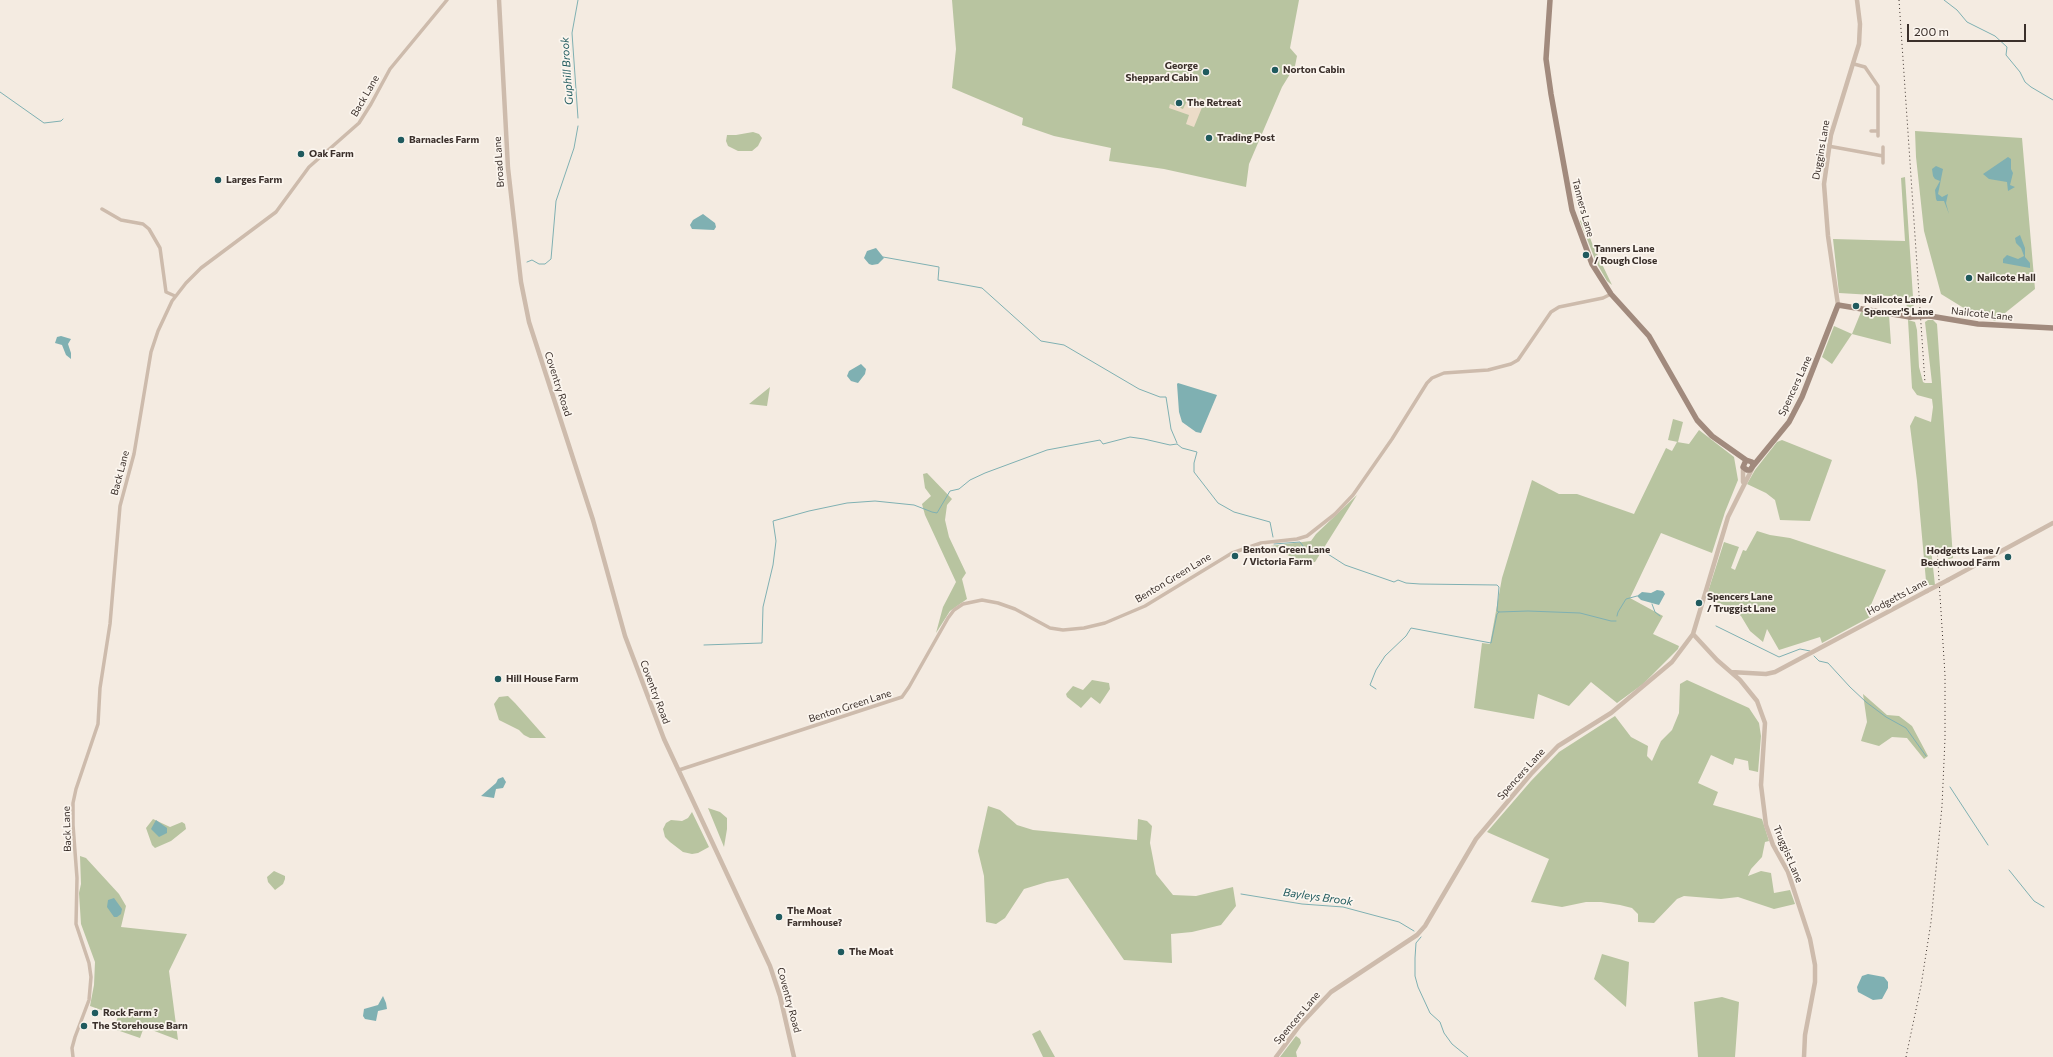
<!DOCTYPE html>
<style>
body{margin:0}
#map{position:relative;width:2053px;height:1057px;overflow:hidden;background:#f4ebe1;font-family:Commissioner,sans-serif}
canvas{display:block}
.scale{position:absolute;left:1907px;top:24px;width:119px;height:18px;box-sizing:border-box;border:2px solid #3b302b;border-top:0;padding-left:5px;font-size:12px;line-height:14px;white-space:nowrap;color:#3b302b;-webkit-text-stroke:3px #fbf5ee;paint-order:stroke}
</style>
<div id="map">
<canvas width="2053" height="1057"></canvas>
<div class="scale">200 m</div>
</div>
<script>
const ctx = document.querySelector('canvas').getContext('2d');
ctx.lineJoin = 'round';
function paint(path, color) { ctx.fillStyle = color; ctx.fill(path, 'evenodd'); }
const shape = rows => new Path2D(rows.map(r => 'M' + r).join(''));
function trace(path, color, width, dash) { ctx.strokeStyle = color; ctx.lineWidth = width; ctx.lineCap = dash ? 'butt' : 'round'; ctx.setLineDash(dash || []); ctx.stroke(path); }
function drawText(font, color, halo, rows, align = 'center') {
  ctx.font = font + ' Commissioner,sans-serif'; ctx.lineWidth = 3.5; ctx.setLineDash([]); ctx.textBaseline = 'middle'; ctx.strokeStyle = halo; ctx.fillStyle = color; for (const [text, x, y, turn = 0] of rows) {
    ctx.save(); ctx.translate(x, y); ctx.rotate((+turn || 0) * Math.PI / 180); ctx.textAlign = isNaN(turn) ? turn : align; if (halo) ctx.strokeText(text, 0, 0); ctx.fillText(text, 0, 0); ctx.restore();
  }
}
paint(shape([
 [952,0,1299,0,1290,48,1297,56,1295,66,1282,87,1249,164,1246,187,1164,169,1109,161,1111,148,1054,136,1022,125,1023,118,952,88,956,49],
 [1915,131,2022,138,2035,289,1995,321,1967,310,1941,294,1924,231,1916,157],
 [753,132,759,134,762,138,758,146,752,151,738,151,728,146,726,141,727,135,736,135],
 [1905,177,1914,312,1907,312,1906,297,1839,293,1833,239,1905,241,1901,178],
 [1583,219,1592,243,1612,285,1607,281,1596,262,1580,221],
 [1861,312,1889,315,1891,344,1852,334,1832,364,1822,357,1834,326,1852,334],
 [1908,320,1915,322,1917,330,1919,367,1923,382,1925,383,1932,383,1925,322,1928,320,1933,320,1937,324,1953,558,1949,559,1945,556,1943,548,1931,549,1935,585,1929,585,1926,581,1917,481,1910,426,1915,416,1931,422,1933,407,1932,399,1917,395,1912,388],
 [770,387,767,406,749,404],
 [1673,419,1683,422,1678,442,1668,440],
 [1699,430,1734,457,1738,480,1725,512,1712,553,1661,533,1630,598,1663,616,1653,634,1679,646,1678,649,1643,684,1617,703,1591,682,1569,706,1538,694,1534,719,1474,708,1482,643,1490,644,1502,578,1532,480,1559,494,1577,494,1634,514,1666,448,1672,451,1677,442,1689,444],
 [1782,440,1832,460,1810,521,1780,520,1775,500,1766,493,1747,484,1755,470,1777,442],
 [927,473,952,499,947,505,945,520,949,537,966,573,962,579,967,599,950,611,936,633,943,607,956,582,925,515,922,504,931,496,925,488,923,474],
 [1357,495,1315,562,1303,563,1270,546,1311,541,1316,534],
 [1757,531,1770,535,1790,538,1886,570,1867,614,1872,616,1822,643,1820,637,1779,650,1767,629,1763,642,1750,631,1741,616,1729,607,1706,598,1724,542,1739,547,1731,568,1735,570,1743,550,1746,551],
 [1092,680,1109,683,1110,689,1100,704,1091,697,1081,708,1067,697,1066,694,1073,686,1083,690],
 [1687,680,1749,708,1759,723,1761,736,1758,772,1749,770,1748,761,1735,758,1733,765,1711,755,1698,783,1718,792,1713,805,1762,819,1769,841,1765,842,1762,857,1751,869,1748,876,1761,871,1771,873,1774,893,1790,890,1795,904,1774,909,1738,897,1721,899,1684,896,1677,899,1654,923,1638,922,1638,914,1632,908,1620,905,1601,902,1586,902,1562,907,1531,902,1549,859,1487,832,1531,781,1559,752,1615,716,1631,737,1648,746,1647,756,1652,761,1661,741,1672,730,1679,713,1680,684],
 [1863,694,1887,715,1899,716,1912,726,1928,756,1924,759,1907,738,1892,737,1879,746,1861,741,1867,722],
 [508,696,515,703,546,738,530,738,524,735,519,730,499,720,494,704,499,697],
 [988,806,1000,810,1017,825,1033,830,1107,837,1137,840,1138,819,1147,821,1152,826,1150,843,1156,874,1173,895,1196,896,1233,887,1236,906,1221,925,1192,932,1171,934,1172,963,1124,960,1068,878,1047,882,1024,889,1005,918,996,924,986,922,984,876,978,851],
 [708,808,720,812,727,818,727,829,724,847],
 [692,812,709,847,698,853,692,854,683,852,670,842,665,837,663,829,666,823,671,820,682,821,688,818],
 [153,819,170,827,182,822,185,824,186,829,171,841,155,848,152,845,146,828],
 [80,856,86,858,119,894,126,906,121,927,187,934,169,971,178,1040,144,1027,140,1038,114,1029,118,1016,90,1006,94,985,95,962,81,924,79,893,81,884],
 [274,871,285,876,285,879,283,884,275,890,268,882,267,877],
 [1602,954,1629,962,1626,1007,1594,979],
 [1722,997,1739,1002,1735,1057,1698,1057,1694,1002],
 [1040,1030,1055,1057,1043,1057,1032,1034],
 [1296,1036,1300,1039,1301,1043,1296,1052,1297,1057,1300,1057,1280,1057]
]), '#b8c4a0');
paint(shape([
 [1200,98,1205,100,1194,127,1186,124,1189,115,1169,108,1170,104,1183,109,1187,101,1195,104]
]), '#ecdcc8');
paint(shape([
 [2008,157,2011,159,2011,169,2013,173,2010,185,2015,187,2008,191,2007,182,1989,179,1983,174],
 [1936,166,1943,169,1938,194,1942,197,1948,194,1946,203,1949,214,1944,201,1937,201,1936,199,1935,190,1940,181,1935,179,1933,176,1932,169],
 [703,214,715,223,716,227,714,230,692,229,690,225,693,220],
 [2020,235,2025,248,2025,257,2030,263,2030,268,2003,263,2003,259,2007,255,2018,259,2024,256,2021,248,2016,243,2015,238],
 [876,248,884,258,878,264,872,265,869,264,864,258,867,251],
 [61,336,71,339,68,344,71,353,71,359,66,355,62,345,55,343,57,337],
 [861,364,866,369,865,374,858,383,851,381,847,376,849,371],
 [1178,383,1217,395,1201,433,1196,432,1182,422,1179,412,1177,384],
 [1657,590,1663,591,1665,594,1659,605,1641,600,1637,596,1642,592,1651,593],
 [503,777,506,782,503,788,496,789,494,798,481,796,496,783,498,779],
 [156,820,167,828,167,833,159,837,151,829],
 [114,898,122,909,121,914,117,917,114,917,107,907,108,900],
 [1868,974,1884,977,1888,982,1888,988,1882,999,1873,1000,1858,992,1857,987,1862,976],
 [383,996,386,1003,387,1009,378,1011,376,1021,365,1019,363,1016,364,1009,378,1005]
]), '#7fb0b2');
trace(shape([
 [578,0,572,33,578,118],
 [1944,0,1957,10,1967,22,1995,36,2007,47,2006,55,2020,72,2025,82,2031,87,2053,100],
 [0,92,44,123,61,121,63,119],
 [883,257,939,267,938,280,982,288,1041,341,1064,345,1139,389,1160,397,1166,397,1171,429,1177,443],
 [527,262,532,260,539,264,545,264,551,259,556,201,574,148,578,126],
 [1274,544,1300,542,1306,550,1320,549,1345,565,1394,582,1398,580,1406,583,1420,584,1497,585,1499,587,1497,611,1499,612,1528,611,1580,613,1611,621,1616,621],
 [1652,604,1655,612,1660,616],
 [1617,616,1618,612,1626,599,1637,596],
 [1716,626,1779,657,1800,649,1810,651],
 [704,645,762,643,763,607,773,565,776,541,773,521,809,511,847,503,875,501,914,505,932,512,937,513,950,491,959,489,970,480,985,473,1047,450,1100,440,1103,444,1130,437,1144,439,1170,445,1177,444,1182,448,1197,452,1194,463,1194,472,1218,503,1234,512,1270,522,1273,537],
 [1814,656,1819,661,1828,663,1850,687,1866,702,1886,717,1906,728,1926,756],
 [1376,689,1370,685,1376,670,1385,656,1406,636,1411,628,1491,643,1497,614,1499,612],
 [1950,787,1988,845],
 [2009,870,2034,901,2044,907],
 [1241,894,1302,904,1343,907,1399,922,1414,931],
 [1421,937,1416,943,1415,958,1415,976,1418,987,1430,1013,1440,1022,1444,1033,1452,1044,1468,1057]
]), '#7fb0b2', 1);
trace(shape([
 [1854,64,1865,67,1878,86,1878,136],
 [1871,131,1878,131],
 [1828,146,1883,156],
 [1883,163,1883,147],
 [102,209,121,220,143,224,149,229,160,248,166,292,175,296],
 [679,770,902,697,909,687,948,618,954,610,963,604,982,600,998,603,1015,609,1050,628,1063,630,1084,628,1105,623,1145,606,1232,553,1261,543,1297,539,1307,536,1335,514,1353,495,1392,439,1427,383,1432,378,1444,373,1488,370,1511,364,1518,360,1551,312,1559,307,1603,298,1611,294],
 [73,1057,72,1048,75,1037,89,1000,91,977,89,963,76,924,77,878,73,825,73,803,76,789,98,724,100,688,110,624,120,506,134,454,151,352,158,331,172,301,186,283,201,268,276,212,309,167,359,123,371,104,390,69,447,0]
]), '#cdbbac', 3.5);
trace(shape([
 [499,0,508,168,521,282,529,322,593,520,625,636,664,739,770,966,780,996,794,1057],
 [1838,305,1828,236,1824,184,1831,135,1859,44,1860,24,1857,0],
 [1743,482,1743,468],
 [1948,580,2053,523],
 [1693,634,1717,660,1740,680,1757,701,1765,723,1761,785,1766,825,1773,845,1788,872,1810,939,1815,965,1815,982,1805,1035,1804,1057],
 [1731,672,1766,674,1775,672,1927,591],
 [1276,1057,1300,1025,1331,992,1417,935,1425,926,1476,839,1531,774,1558,746,1611,713,1672,662,1693,634,1728,517,1752,469]
]), '#cdbbac', 4.5);
trace(shape([
 [1550,0,1546,59,1551,94,1572,210,1592,264,1611,294,1649,336,1697,420,1712,436,1746,460,1752,462,1753,466,1750,470,1747,470,1743,467,1746,460],
 [1930,316,1978,324,2053,328],
 [1753,466,1789,422,1802,397,1838,305,1910,317]
]), '#a18a7d', 5.5);
trace(shape([
 [1899,0,1925,383],
 [1906,1057,1921,986,1931,922,1942,806,1945,739,1945,675,1937,548]
]), '#3b302b', 1, [1, 3]);
trace(shape([
 [1927,591,1948,580]
]), '#cdbbac', 4.5);
trace(shape([
 [1910,317,1930,316]
]), '#a18a7d', 5.5);
for (const [x, y, r, color] of [
 [1275,70,4,"#1f5a5e"],
 [1206,72,4,"#1f5a5e"],
 [1179,103,4,"#1f5a5e"],
 [1209,138,4,"#1f5a5e"],
 [401,140,4,"#1f5a5e"],
 [301,154,4,"#1f5a5e"],
 [218,180,4,"#1f5a5e"],
 [1586,255,4,"#1f5a5e"],
 [1969,278,4,"#1f5a5e"],
 [1856,306,4,"#1f5a5e"],
 [1235,556,4,"#1f5a5e"],
 [2008,557,4,"#1f5a5e"],
 [1699,603,4,"#1f5a5e"],
 [498,679,4,"#1f5a5e"],
 [779,917,4,"#1f5a5e"],
 [841,952,4,"#1f5a5e"],
 [95,1013,4,"#1f5a5e"],
 [84,1026,4,"#1f5a5e"]
]) { const dot = new Path2D(); dot.arc(x, y, r, 0, 2 * Math.PI); ctx.fillStyle = color; ctx.fill(dot); trace(dot, '#fbf5ee', 1.5); }
drawText('bold 10px', '#3b302b', '#fbf5ee', [
 ["George",1198,66,"right"],
 ["Sheppard Cabin",1198,78,"right"],
 ["Norton Cabin",1283,70],
 ["The Retreat",1187,103],
 ["Trading Post",1217,138],
 ["Barnacles Farm",409,140],
 ["Oak Farm",309,154],
 ["Larges Farm",226,180],
 ["Tanners Lane",1594,249],
 ["/ Rough Close",1594,261],
 ["Nailcote Hall",1977,278],
 ["Nailcote Lane /",1864,300],
 ["Spencer'S Lane",1864,312],
 ["Benton Green Lane",1243,550],
 ["/ Victoria Farm",1243,562],
 ["Hodgetts Lane /",2000,551,"right"],
 ["Beechwood Farm",2000,563,"right"],
 ["Spencers Lane",1707,597],
 ["/ Truggist Lane",1707,609],
 ["Hill House Farm",506,679],
 ["The Moat",787,911],
 ["Farmhouse?",787,923],
 ["The Moat",849,952],
 ["Rock Farm ?",103,1013],
 ["The Storehouse Barn",92,1026]
], 'left');
drawText('10px', '#3b302b', '#fbf5ee', [
 ["Back Lane",365,96,-60],
 ["Duggins Lane",1821,150,-80],
 ["Broad Lane",499,162,-94],
 ["Tanners Lane",1583,208,75],
 ["Nailcote Lane",1982,314,6],
 ["Coventry Road",558,384,72],
 ["Spencers Lane",1795,386,-65],
 ["Back Lane",120,473,-75],
 ["Benton Green Lane",1173,578,-31],
 ["Hodgetts Lane",1897,597,-28],
 ["Coventry Road",655,692,69],
 ["Benton Green Lane",850,706,-18],
 ["Spencers Lane",1521,774,-48],
 ["Back Lane",67,829,-92],
 ["Truggist Lane",1788,854,67],
 ["Coventry Road",789,1000,75],
 ["Spencers Lane",1297,1018,-50]
]);
drawText('italic 11px', '#1f5a5e', '#fbf5ee', [
 ["Guphill Brook",567,71,-94],
 ["Bayleys Brook",1318,897,8]
]);
</script>
